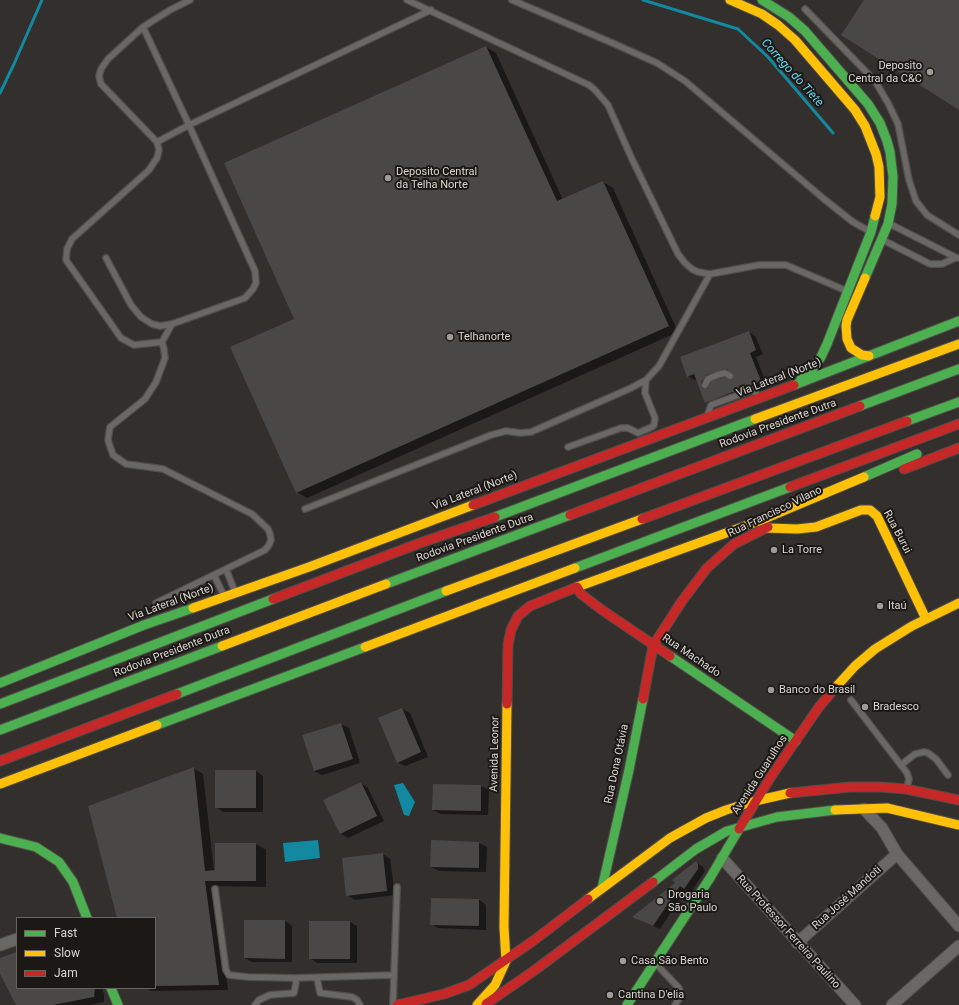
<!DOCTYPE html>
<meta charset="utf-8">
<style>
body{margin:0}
#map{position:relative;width:959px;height:1005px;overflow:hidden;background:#322f2c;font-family:Roboto,sans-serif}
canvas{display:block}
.legend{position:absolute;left:16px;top:917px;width:140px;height:72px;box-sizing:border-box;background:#1b1815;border:1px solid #676461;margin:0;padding:5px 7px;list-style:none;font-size:12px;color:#dad6d2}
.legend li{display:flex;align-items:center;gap:8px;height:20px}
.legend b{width:20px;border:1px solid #676461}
</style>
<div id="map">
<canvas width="959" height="1005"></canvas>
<ul class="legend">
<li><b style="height:5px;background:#4caf50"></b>Fast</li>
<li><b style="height:5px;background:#ffc107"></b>Slow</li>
<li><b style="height:5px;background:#c62828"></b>Jam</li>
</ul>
</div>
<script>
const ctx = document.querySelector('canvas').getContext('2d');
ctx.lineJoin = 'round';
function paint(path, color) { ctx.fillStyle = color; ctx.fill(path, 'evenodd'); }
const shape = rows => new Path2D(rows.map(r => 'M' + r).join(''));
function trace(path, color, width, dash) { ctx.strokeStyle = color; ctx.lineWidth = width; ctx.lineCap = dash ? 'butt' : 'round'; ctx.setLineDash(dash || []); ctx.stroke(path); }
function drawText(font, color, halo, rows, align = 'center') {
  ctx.font = font + ' Roboto,sans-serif'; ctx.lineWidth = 4; ctx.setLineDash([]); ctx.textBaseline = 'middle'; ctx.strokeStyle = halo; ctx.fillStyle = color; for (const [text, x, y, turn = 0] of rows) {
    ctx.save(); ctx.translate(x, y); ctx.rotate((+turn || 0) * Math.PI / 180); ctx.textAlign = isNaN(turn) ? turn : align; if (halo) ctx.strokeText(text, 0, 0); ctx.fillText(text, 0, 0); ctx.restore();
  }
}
paint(shape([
 [403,783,415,802,409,816,404,815,394,785],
 [318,840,320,858,285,862,283,843]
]), '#1289a1');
paint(shape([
 [486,47,496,53,563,200,603,182,613,188,678,332,307,498,297,492,296,319],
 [749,332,755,336,763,354,756,357,767,385,713,406,706,402,697,379,695,380,688,376],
 [734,373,735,377,732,381,724,379,710,384,711,380,723,374],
 [402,709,410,713,428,757,405,766,397,762,379,719],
 [341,724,349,728,360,763,322,775,314,771,303,735],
 [193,768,203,774,214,871,216,871,216,844,256,844,266,850,266,887,215,886,228,990,151,991,145,988,155,988,155,918,118,918],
 [256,771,263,776,263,812,223,812,216,807],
 [361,783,368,788,384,821,348,838,341,834,325,801],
 [434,785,481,786,489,790,488,815,441,814,433,810],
 [432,842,479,843,487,847,486,872,439,871,431,867],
 [383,854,390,859,395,895,355,900,347,895],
 [697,863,703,867,705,871,691,892,686,889,660,929,639,920],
 [479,900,486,905,486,930,438,928,431,924],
 [285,921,292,926,292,962,252,962,245,958],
 [350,922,357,926,357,963,317,963,310,958],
 [17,953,17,988,102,988,104,994,104,1002,90,1005,17,1005,0,971,0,959]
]), '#0007');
trace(shape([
 [643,0,738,29,768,57,833,133],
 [0,93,14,64,42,0]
]), '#1289a1', 3);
paint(shape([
 [864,0,959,0,959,110,841,35],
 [486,46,557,201,603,181,669,326,296,493,230,347,294,319,224,163],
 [749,331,756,350,750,353,761,381,705,403,694,374,687,377,680,357],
 [724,369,727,369,733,374,734,376,732,379,730,380,724,378,718,379,711,382,707,389,702,388,701,383,706,375],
 [402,708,421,752,397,763,378,718],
 [341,723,353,759,314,771,302,735],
 [194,767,205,871,215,870,215,843,256,843,256,881,205,881,219,985,155,986,155,918,117,918,88,806],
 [215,770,256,770,256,808,215,808],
 [361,782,377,816,340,834,323,800],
 [433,784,481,785,481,811,432,810],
 [431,840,479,842,479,868,430,867],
 [383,853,387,891,346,896,342,858],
 [696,861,698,864,698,869,684,889,680,886,653,926,632,917,675,883,672,880],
 [431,898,479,899,479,926,430,925],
 [244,920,285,920,285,959,244,958],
 [309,921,350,921,350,959,309,959],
 [17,952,17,988,95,988,94,997,53,1005,16,1005,0,974,0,958]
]), '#4a4846');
const lane = shape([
 [407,0,589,85,595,90,608,105,632,159,678,254,685,263,692,269,698,272,710,274,759,265,786,265,847,291],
 [512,0,617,45,657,63,685,81,824,199,853,222,869,231],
 [805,9,875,81,888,103,898,124,909,180,916,201,927,215,959,235],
 [143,27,108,59,101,69,99,76,101,84,157,142,159,150,157,158,149,170,72,239,67,249,66,260,121,338,134,345,162,342,164,349,165,358,156,382,145,399,110,427,108,440,113,455,126,464,163,469,252,514,268,529,270,534,271,540,269,545,265,550,156,603],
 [157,142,189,125,431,10],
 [890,224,957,258],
 [883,240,930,264,942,264,955,258],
 [106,258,131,305,141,317,152,324,160,326,172,324,245,298,253,289,256,283,255,271,189,125,143,27,170,10,190,0],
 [162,342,172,324],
 [705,385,708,379,717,375,725,373,730,376],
 [708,414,711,405,752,390,760,397],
 [568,447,621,428,628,428,638,433,652,427,654,425,655,418,645,393,646,380],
 [305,509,491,435,506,431,520,433,531,432,631,388,646,380,659,366,710,274],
 [226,569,235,592],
 [214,575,224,596],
 [851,700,907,773,909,779,907,787],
 [901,765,915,754,924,752,928,753,936,759,948,775],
 [215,889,226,970,229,975,248,977,295,978,393,975],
 [655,963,679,988,680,993,680,997,675,1005],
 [317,978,320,993,352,997,357,1000,360,1005],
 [255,1005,259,1000,270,995,294,993,296,983,295,978],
 [393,1005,397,887]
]);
const street = shape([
 [864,809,882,828,897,854,959,926],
 [722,858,855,1005],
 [797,943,897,854],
 [0,945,17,939],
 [892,1005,959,946]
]);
const fast = shape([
 [762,0,789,17,805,31,868,104,880,123,887,141,890,152,893,177,892,204,888,224,865,278],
 [801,379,813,368,821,357,827,344,871,232,875,216],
 [794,385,959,321],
 [860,406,959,369],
 [907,421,959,402],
 [864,477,917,454],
 [495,517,755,419],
 [575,568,790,487],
 [386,584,570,515],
 [670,656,796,741],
 [0,683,144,625,193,608],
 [177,694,446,591],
 [0,704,273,599],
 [157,725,365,647],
 [0,730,222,646],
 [0,838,36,847,59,862,73,882,87,918],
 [653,882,696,849,727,831,777,817,835,810],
 [602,888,629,770,643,699],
 [111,988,118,1005],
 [627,1005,710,878,739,829]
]);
const slow = shape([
 [730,0,762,14,778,25,795,40,855,110,865,126,876,154,879,167,880,197,875,216],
 [865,278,847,320,846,326,847,339,851,348,862,355,869,356],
 [755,419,959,344],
 [767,528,797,529,816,527,861,510,870,510,877,516,926,619],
 [577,587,759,521,864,477],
 [446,591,642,519],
 [193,608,309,567,473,505],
 [222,646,386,584],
 [365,647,575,568],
 [835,688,855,666,875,649,912,626,959,603],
 [0,784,157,725],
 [835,810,887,808,959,825],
 [588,899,670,838,706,818,726,810,755,801,790,793],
 [477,1005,495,985,506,961,504,927,507,704]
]);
const jam = shape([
 [904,469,959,448],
 [790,487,959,424],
 [473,505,794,385],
 [570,515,860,406],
 [642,519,907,421],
 [273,599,420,543,495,517],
 [643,699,653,646,682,601,707,568,734,544,768,527],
 [507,704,508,645,511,630,518,616,530,606,577,587,581,594,602,610,670,656],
 [0,761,177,694],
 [790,793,850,787,880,787,906,789,959,800],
 [739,829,770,778,819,707,835,688],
 [486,1004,535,970,653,882],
 [397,1005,444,994,469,985,533,941,588,899]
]);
trace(lane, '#504d4b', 8);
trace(street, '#504d4b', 13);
trace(fast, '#504d4b', 11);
trace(slow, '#504d4b', 11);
trace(jam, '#504d4b', 11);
trace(lane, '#6a6865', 5.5);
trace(street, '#6a6865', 11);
trace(fast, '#4caf50', 9);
trace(slow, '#ffc107', 9);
trace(jam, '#c62828', 9);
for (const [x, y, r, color] of [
 [930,72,4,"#9f9c98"],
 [388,178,4,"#9f9c98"],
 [450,337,4,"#9f9c98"],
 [774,550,4,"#9f9c98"],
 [880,606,4,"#9f9c98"],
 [771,690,4,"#9f9c98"],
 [865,707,4,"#9f9c98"],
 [660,901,4,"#9f9c98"],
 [623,961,4,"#9f9c98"],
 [610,995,4,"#9f9c98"]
]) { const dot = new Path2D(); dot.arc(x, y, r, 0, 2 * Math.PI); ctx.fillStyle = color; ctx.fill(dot); trace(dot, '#1b1815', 1.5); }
drawText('11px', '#dad6d2', '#1b1815', [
 ["Deposito",922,66,"right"],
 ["Central da C&C",922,79,"right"],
 ["Deposito Central",396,172],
 ["da Telha Norte",396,185],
 ["Telhanorte",458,337],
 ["La Torre",782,550],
 ["Itaú",888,606],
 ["Banco do Brasil",779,690],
 ["Bradesco",873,707],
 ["Drogaria",668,895],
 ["São Paulo",668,908],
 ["Casa São Bento",631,961],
 ["Cantina D'elia",618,995]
], 'left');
drawText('11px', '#dad6d2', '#1b1815', [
 ["Via Lateral (Norte)",779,378,-21],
 ["Rodovia Presidente Dutra",778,424,-20],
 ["Via Lateral (Norte)",475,491,-21],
 ["Rua Francisco Vilano",775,512,-26],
 ["Rua Burui",897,532,62],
 ["Rodovia Presidente Dutra",475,538,-20],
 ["Via Lateral (Norte)",171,603,-20],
 ["Rodovia Presidente Dutra",172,652,-21],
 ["Rua Machado",691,656,34],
 ["Avenida Leonor",495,754,-89],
 ["Rua Dona Otávia",617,764,-78],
 ["Avenida Guarulhos",760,775,-57],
 ["Rua José Mandoti",847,898,-42],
 ["Rua Professor Ferreira Paulino",788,932,48]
]);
drawText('italic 12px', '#6ad9f7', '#1b1815', [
 ["Corrego do Tiete",792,73,48]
]);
</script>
